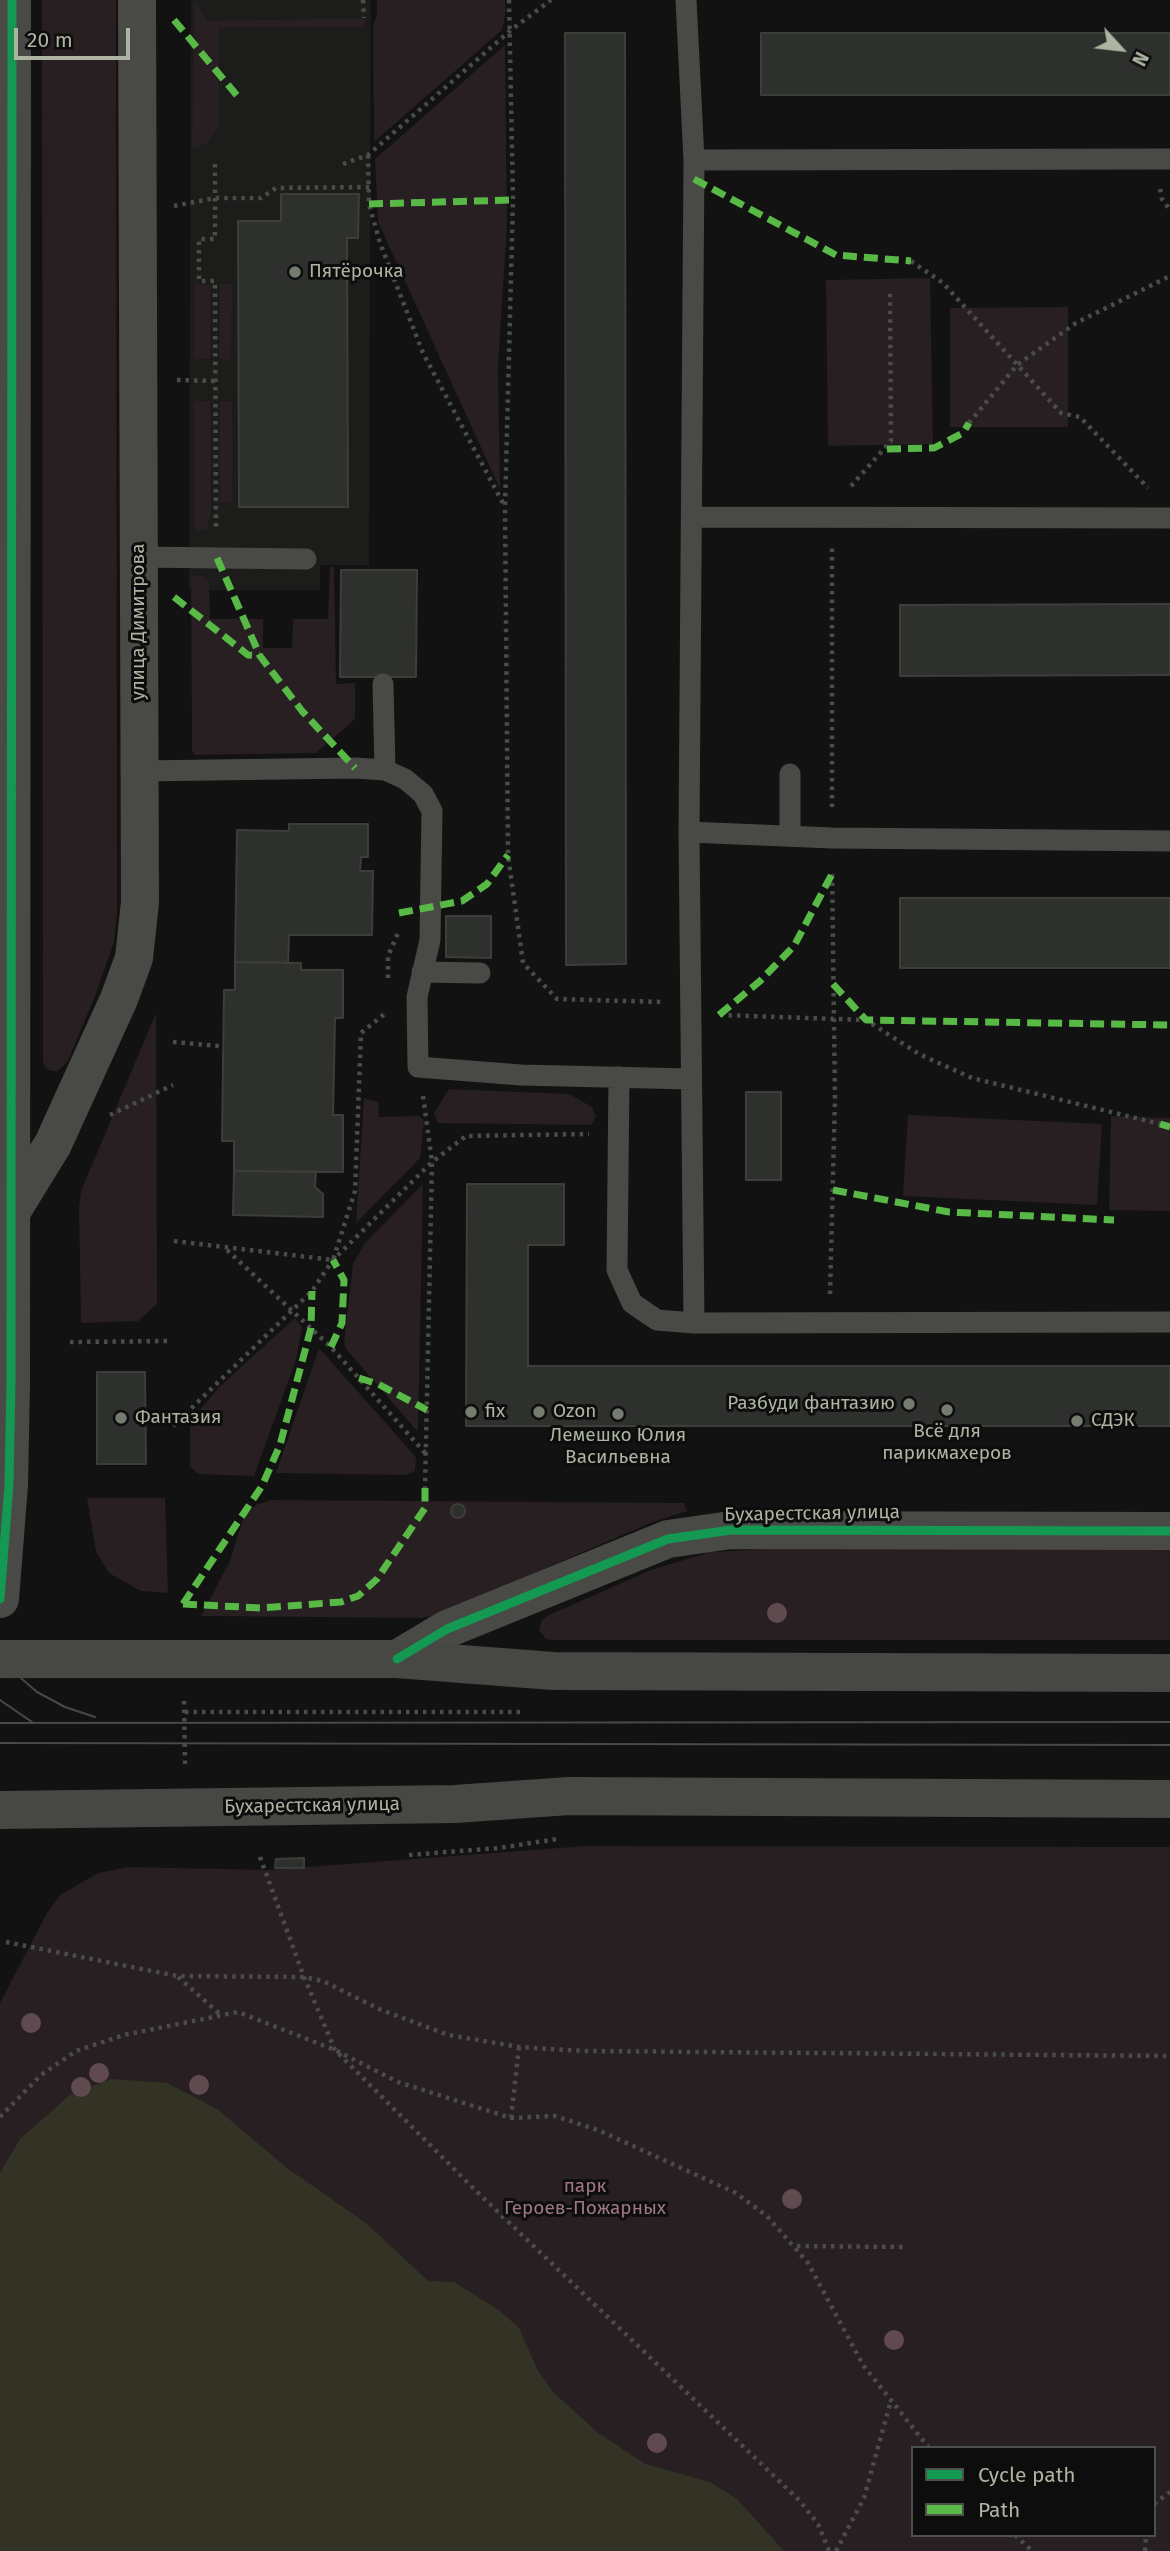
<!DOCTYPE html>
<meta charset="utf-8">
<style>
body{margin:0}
#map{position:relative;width:1170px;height:2551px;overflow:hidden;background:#111211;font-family:"Fira Sans",sans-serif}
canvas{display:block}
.legend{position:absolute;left:911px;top:2446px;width:245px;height:91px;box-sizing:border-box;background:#0c0d0c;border:2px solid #4c5048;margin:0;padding:9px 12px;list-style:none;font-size:21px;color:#adb4a1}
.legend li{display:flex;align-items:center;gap:14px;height:35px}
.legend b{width:35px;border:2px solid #4c5048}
.north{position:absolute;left:1086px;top:14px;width:70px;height:70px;-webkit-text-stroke:5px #0c0d0c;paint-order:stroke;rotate:117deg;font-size:19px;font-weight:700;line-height:28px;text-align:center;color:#adb4a1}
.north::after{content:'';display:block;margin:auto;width:24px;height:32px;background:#adb4a1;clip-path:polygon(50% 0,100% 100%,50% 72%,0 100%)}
.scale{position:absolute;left:14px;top:28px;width:116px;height:32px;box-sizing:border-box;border:4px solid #adb4a1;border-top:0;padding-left:9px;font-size:21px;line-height:24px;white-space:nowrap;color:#adb4a1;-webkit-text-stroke:5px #0c0d0c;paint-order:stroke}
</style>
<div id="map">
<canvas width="1170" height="2551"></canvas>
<ul class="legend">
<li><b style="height:9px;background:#139951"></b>Cycle path</li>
<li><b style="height:9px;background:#58b947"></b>Path</li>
</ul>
<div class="north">N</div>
<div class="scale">20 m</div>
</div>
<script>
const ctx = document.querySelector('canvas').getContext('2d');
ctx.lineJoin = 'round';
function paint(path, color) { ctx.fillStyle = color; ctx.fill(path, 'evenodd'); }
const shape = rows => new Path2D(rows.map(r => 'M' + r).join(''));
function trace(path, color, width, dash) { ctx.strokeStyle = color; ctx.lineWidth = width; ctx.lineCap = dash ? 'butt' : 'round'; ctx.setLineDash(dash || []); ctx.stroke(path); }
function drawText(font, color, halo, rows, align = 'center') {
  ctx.font = font + ' "Fira Sans",sans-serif'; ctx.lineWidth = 6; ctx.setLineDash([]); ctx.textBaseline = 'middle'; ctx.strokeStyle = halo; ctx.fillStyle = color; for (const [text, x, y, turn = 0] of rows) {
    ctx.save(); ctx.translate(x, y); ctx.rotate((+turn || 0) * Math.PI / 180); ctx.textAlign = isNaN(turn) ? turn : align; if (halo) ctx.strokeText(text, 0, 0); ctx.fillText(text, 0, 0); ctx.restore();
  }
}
paint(shape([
 [191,0,371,0,369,565,320,565,320,590,189,590]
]), '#1c1d1b');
paint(shape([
 [42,0,116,0,117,913,114,942,95,996,68,1061,58,1071,51,1071,45,1068,43,1061],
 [195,0,207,21,364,18,364,27,219,27,219,125,208,143,192,149],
 [377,0,505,0,506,11,502,30,374,142,373,25,377,15],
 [505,45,507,225,498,366,500,489,378,222,375,159],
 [930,278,933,444,828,446,826,280],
 [194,284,211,285,210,359,194,359],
 [220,284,232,284,231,360,219,359],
 [1068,307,1068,427,950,427,950,308],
 [194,401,210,401,211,511,207,529,195,532],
 [220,401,232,401,232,503,219,502],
 [330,567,334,567,336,684,355,683,355,719,316,753,195,755,192,751,191,575,202,576,209,584,210,619,263,619,263,648,292,648,293,619,328,619],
 [156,1013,157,1304,138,1321,81,1323,79,1208,81,1191],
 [449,1089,569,1094,592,1107,596,1116,591,1125,438,1123,434,1113],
 [364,1098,378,1102,379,1117,419,1116,424,1120,420,1158,356,1223],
 [908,1115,1102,1124,1097,1205,903,1196],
 [1111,1116,1170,1118,1170,1211,1109,1210],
 [423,1184,418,1432,346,1349,344,1342,353,1264,365,1243],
 [295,1318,302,1327,296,1360,254,1476,198,1474,190,1466,190,1422,219,1387],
 [319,1348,416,1457,415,1471,406,1475,276,1473],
 [87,1498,165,1498,168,1593,141,1591,109,1573,96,1552],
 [271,1500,684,1503,687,1511,653,1522,436,1615,422,1618,201,1616,230,1561,244,1516,256,1505],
 [770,1549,1170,1549,1170,1640,551,1640,546,1639,539,1630,542,1620,549,1615,651,1570,710,1552],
 [585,1846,1170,1847,1170,2551,0,2551,0,2003,47,1913,60,1895,98,1873,128,1867,268,1870],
 [913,2448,1154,2448,1154,2535,913,2535]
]), '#271f21');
paint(shape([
 [111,2079,167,2083,217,2109,287,2168,366,2223,428,2281,454,2282,499,2310,519,2328,537,2369,552,2391,597,2432,645,2464,710,2482,737,2499,784,2551,0,2551,0,2173,20,2139,70,2095]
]), '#323325');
const building = shape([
 [565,33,625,33,626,964,566,965,565,33],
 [761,33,1170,33,1170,95,761,95,761,33],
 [281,194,359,194,358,238,347,238,348,507,239,507,238,221,281,221,281,194],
 [341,570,417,570,416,677,340,677,341,570],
 [1160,604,1170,604,1170,675,900,676,900,605,1160,604],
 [289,824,368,824,368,857,361,857,360,871,373,871,372,935,289,935,288,963,235,962,237,830,289,831,289,824],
 [900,898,1170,898,1170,968,900,968,900,898],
 [446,916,491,916,491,958,446,957,446,916],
 [235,962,301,963,301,970,343,970,343,1018,335,1018,333,1115,343,1115,343,1172,234,1171,234,1141,222,1141,224,990,235,990,235,962],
 [746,1092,781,1092,781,1180,746,1180,746,1092],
 [234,1171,316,1172,315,1187,323,1194,323,1217,233,1215,234,1171],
 [467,1184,564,1184,564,1245,528,1245,528,1366,1170,1366,1170,1426,466,1426,467,1184],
 [97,1372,145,1372,146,1464,97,1464,97,1372],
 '451 1511a7 7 0 1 1 14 0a7 7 0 1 1-14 0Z',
 [304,1858,304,1868,275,1868,276,1859,304,1858]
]);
paint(building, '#2e302d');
trace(building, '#3c3e3a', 2);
trace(shape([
 [363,0,364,18],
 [509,0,513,200,505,507,508,855,523,963,557,999,662,1002],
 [368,155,369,204,380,243,423,353,505,507],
 [215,164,215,239,199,239,199,281,215,281,216,529],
 [343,164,368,155,511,30,551,0],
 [1160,189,1162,199,1170,210],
 [174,206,215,198,261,198,276,188,369,187],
 [911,261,943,283,1061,413,1080,417,1148,488],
 [177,380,215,381],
 [969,423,1017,365,1076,323,1170,276],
 [851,486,891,441,890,291],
 [832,807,832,547],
 [388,978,388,956,398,933],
 [720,1015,866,1020,919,1054,972,1078,1160,1124],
 [173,1042,219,1046],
 [423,1096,432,1162,425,1488],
 [110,1115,173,1085],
 [174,1241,333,1260,355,1191,361,1033,387,1012],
 [227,1250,331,1347,426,1454],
 [830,1294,835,1098,832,869],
 [70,1342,171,1341],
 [173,1426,312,1291,333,1260,432,1162,466,1136,589,1134],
 [184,1701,185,1764],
 [185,1712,524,1712],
 [409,1855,499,1848,557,1839],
 [260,1857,304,1977,335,2050,474,2189,799,2500,818,2524,829,2551],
 [6,1942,177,1976,304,1977,323,1981,379,2009,448,2035,519,2047,583,2051,1170,2056],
 [178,1977,221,2015],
 [0,2117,41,2075,76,2051,124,2035,238,2012,335,2050,398,2082,511,2118,555,2116,598,2130,736,2193,767,2216,808,2263,863,2365,929,2448],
 [511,2118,519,2047],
 [797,2246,904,2247],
 [1154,2504,1170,2492],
 [1015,2535,1032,2551],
 [836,2551,864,2498,890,2404],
 [1145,2551,1146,2535]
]), '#4a4c47', 4.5, [3.5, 5]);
trace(shape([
 [686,0,694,160,1170,159],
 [694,160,689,832,694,1323],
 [692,517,1170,518],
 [138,557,306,559],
 [383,684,385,770],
 [140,771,355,768,385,770,405,779,423,794,432,811,430,940,417,997,418,1067,521,1075,690,1079],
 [689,832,832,838,1170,841],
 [790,836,790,774],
 [422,972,480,973],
 [619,1077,617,1270,632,1303,657,1320,694,1323,1170,1322]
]), '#494a46', 21);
trace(shape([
 [10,1214,53,1144,119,999,134,958,140,902,137,0],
 [397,1659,447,1629,668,1539,731,1530,1170,1531]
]), '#494a46', 38);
trace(shape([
 [0,1599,9,1485,11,1384,12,0]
]), '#494a46', 38);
trace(shape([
 [0,1659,397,1659,553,1671,1170,1673],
 [0,1810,455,1804,569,1796,1170,1799]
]), '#474844', 38);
trace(shape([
 [0,1660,37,1692,65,1707,95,1717],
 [0,1700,32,1722],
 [0,1723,1170,1722],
 [0,1743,1170,1745]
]), '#484a46', 2);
trace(shape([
 [174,20,239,98],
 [694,179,836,255,911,261],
 [369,204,513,200],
 [887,449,934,448,963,433,969,423],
 [217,558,260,656,302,711,355,768],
 [174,597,248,655,260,656],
 [399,913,462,901,487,884,508,855],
 [833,984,866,1020,1170,1025],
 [719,1015,760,981,794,946,832,874],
 [1160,1124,1170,1127],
 [833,1190,949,1212,1114,1220],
 [331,1347,342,1323,344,1280,333,1260],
 [359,1378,378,1384,427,1410],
 [183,1604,262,1486,280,1445,311,1328,312,1291],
 [183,1604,261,1608,341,1602,358,1596,377,1579,425,1508,425,1488]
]), '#58b947', 7, [14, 7]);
trace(shape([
 [0,1599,9,1485,11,1384,12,0],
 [397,1659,447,1629,668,1539,731,1530,1170,1531]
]), '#139951', 9);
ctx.fillStyle = '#604a50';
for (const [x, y] of [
 [777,1613],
 [31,2023],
 [99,2073],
 [199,2085],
 [81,2087],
 [792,2199],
 [894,2340],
 [657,2443]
]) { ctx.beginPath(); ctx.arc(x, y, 10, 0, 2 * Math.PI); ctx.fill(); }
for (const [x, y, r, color] of [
 [295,272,7,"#767b6f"],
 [909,1404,7,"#767b6f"],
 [947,1410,7,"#767b6f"],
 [471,1412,7,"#767b6f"],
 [539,1412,7,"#767b6f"],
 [618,1414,7,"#767b6f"],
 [121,1418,7,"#767b6f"],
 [1077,1421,7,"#767b6f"]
]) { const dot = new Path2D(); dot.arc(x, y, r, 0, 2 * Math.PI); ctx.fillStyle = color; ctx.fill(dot); trace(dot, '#0c0d0c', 2.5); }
drawText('19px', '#adb4a1', '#0c0d0c', [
 ["Пятёрочка",309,272],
 ["Разбуди фантазию",895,1404,"right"],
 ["fix",485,1412],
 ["Ozon",553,1412],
 ["Фантазия",135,1418],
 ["СДЭК",1091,1421],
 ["Всё для",947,1432,"center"],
 ["парикмахеров",947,1454,"center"],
 ["Лемешко Юлия",618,1436,"center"],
 ["Васильевна",618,1458,"center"]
], 'left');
drawText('19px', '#adb4a1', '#0c0d0c', [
 ["улица Димитрова",139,622,-90],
 ["Бухарестская улица",812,1514,-1],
 ["Бухарестская улица",312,1806,-1]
]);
drawText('19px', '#a07783', '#0c0d0c', [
 ["парк",585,2187],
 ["Героев-Пожарных",585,2209]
]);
</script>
